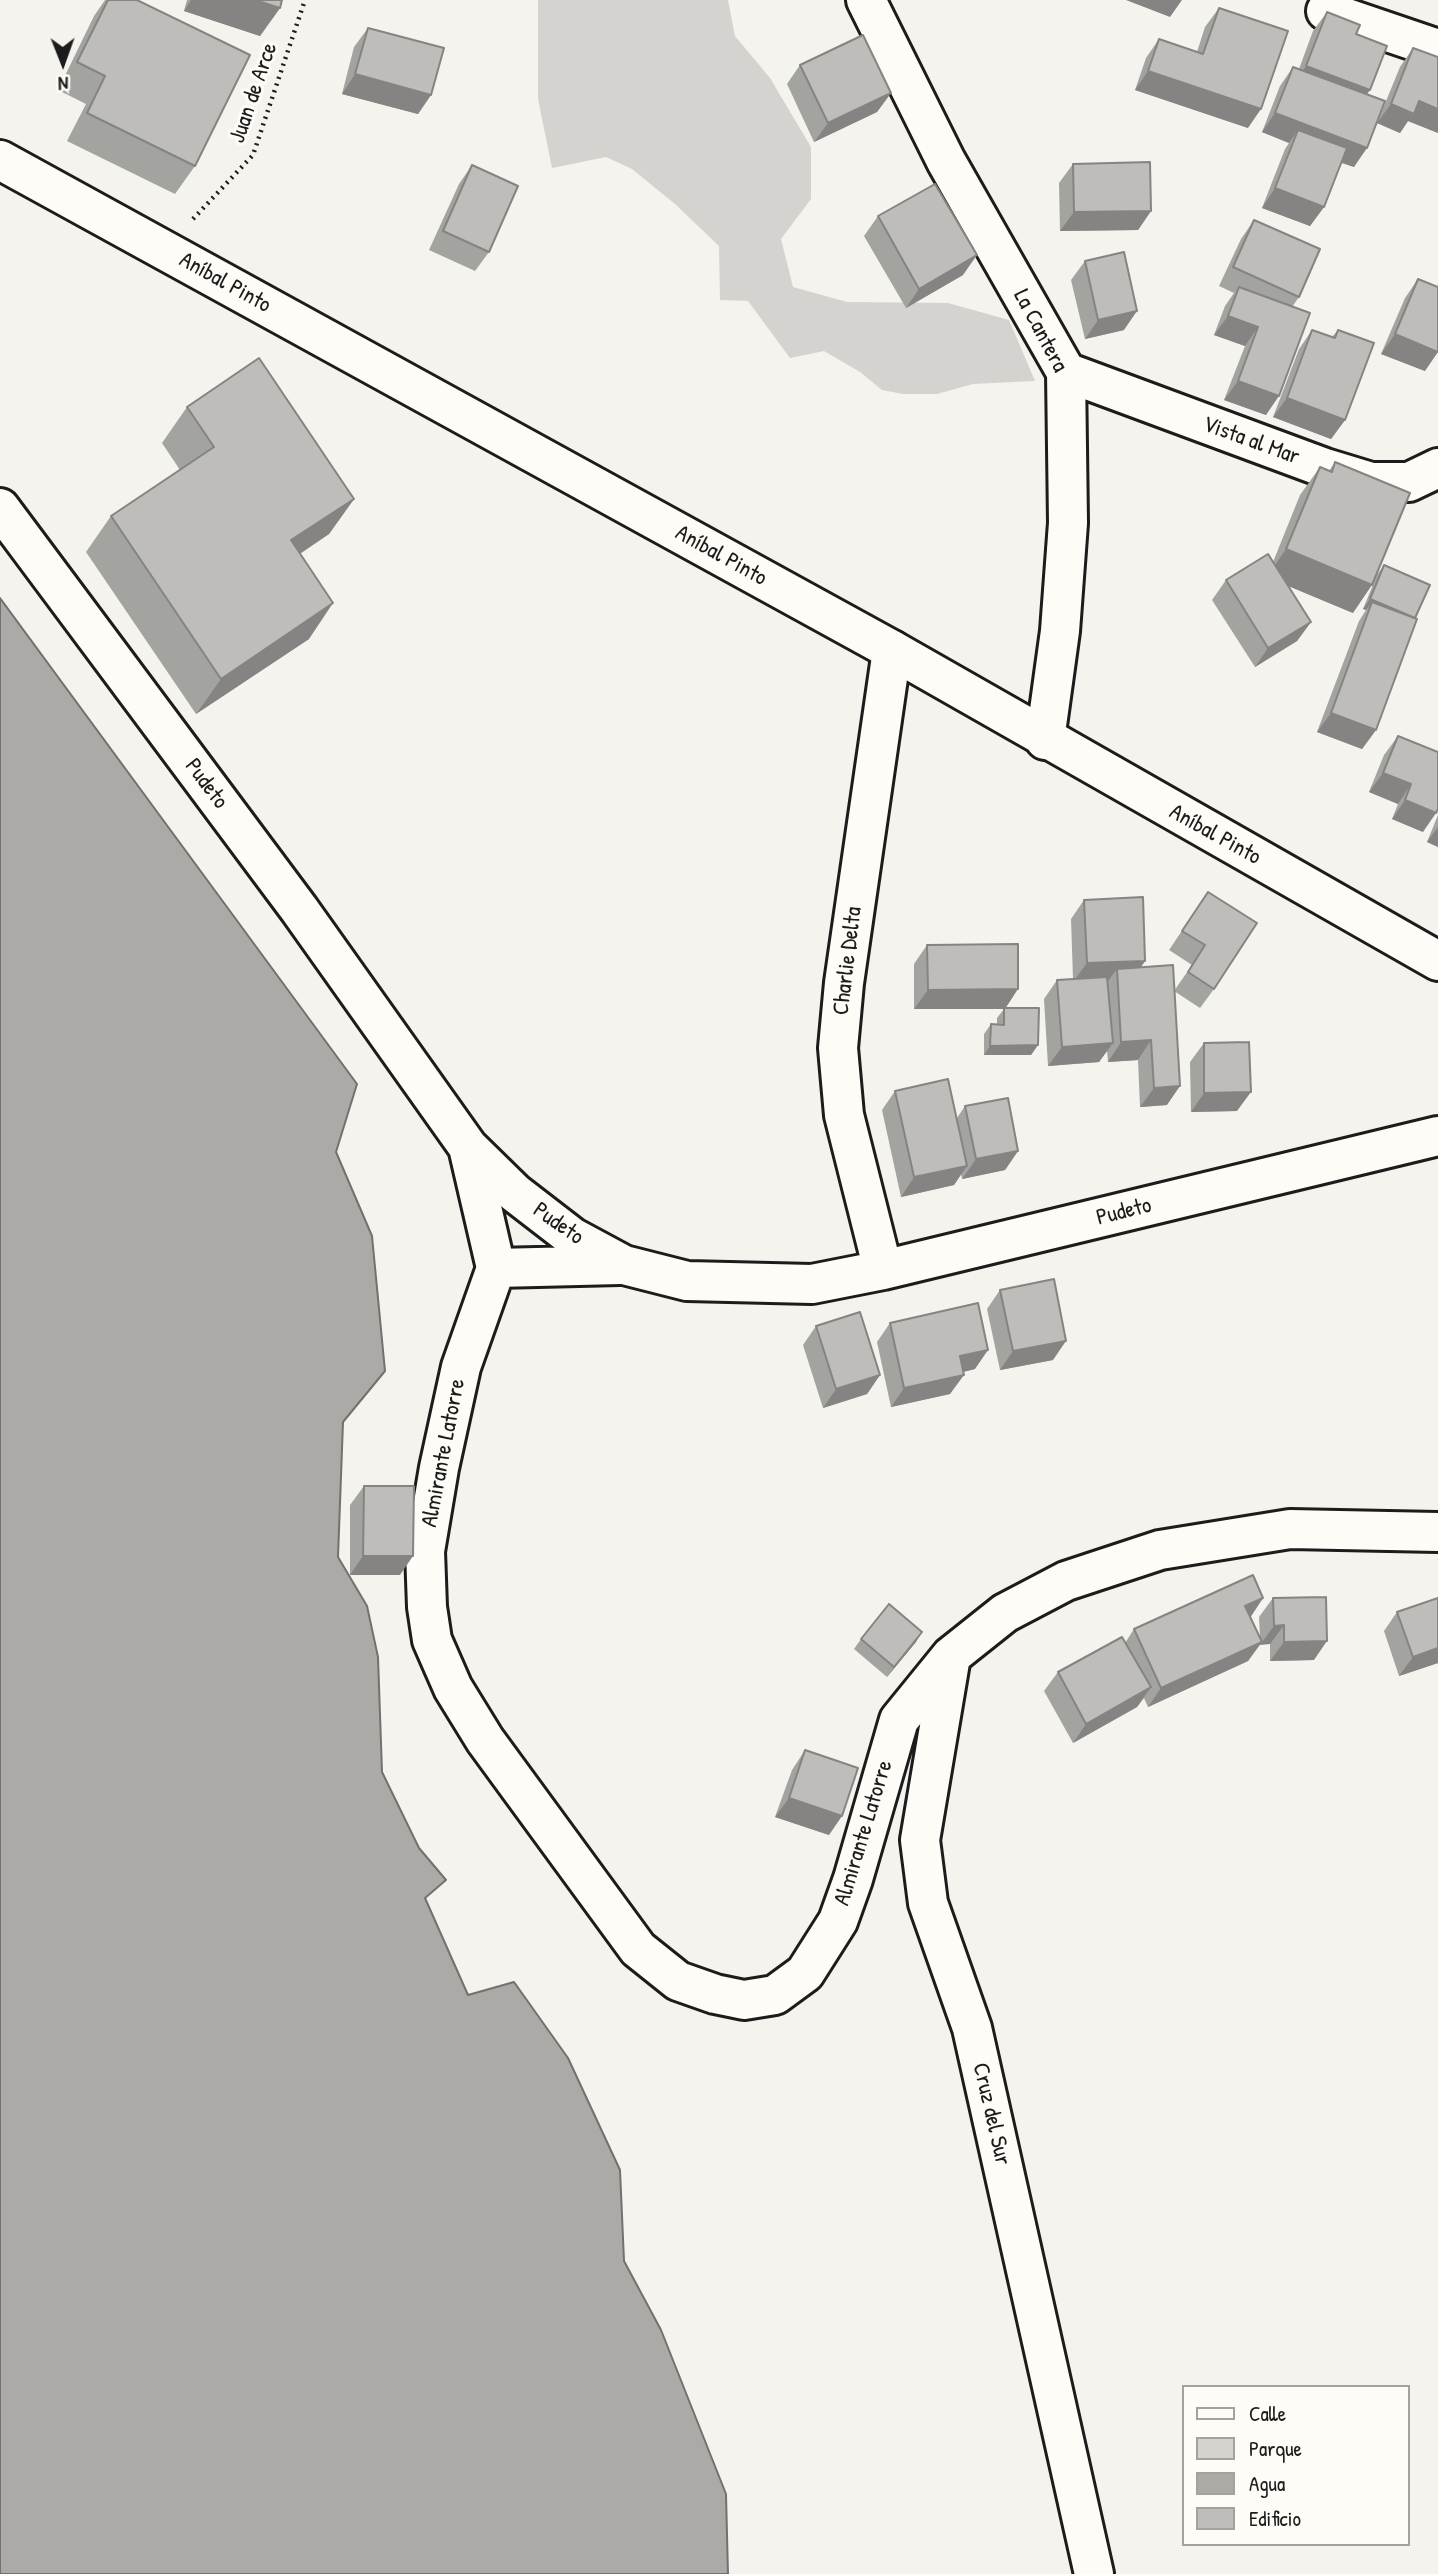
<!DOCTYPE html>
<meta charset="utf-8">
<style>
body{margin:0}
#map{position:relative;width:1438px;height:2574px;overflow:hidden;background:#f4f3ee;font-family:"Patrick Hand",sans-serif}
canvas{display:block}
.legend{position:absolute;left:1182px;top:2385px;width:228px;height:161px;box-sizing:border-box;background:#fdfcf7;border:2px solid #a3a29f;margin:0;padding:9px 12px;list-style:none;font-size:21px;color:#1c1c1c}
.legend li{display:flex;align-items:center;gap:14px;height:35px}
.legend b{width:35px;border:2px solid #a3a29f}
.north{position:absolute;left:28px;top:28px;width:70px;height:70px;-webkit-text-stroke:5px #fdfcf7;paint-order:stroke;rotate:179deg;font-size:19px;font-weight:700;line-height:28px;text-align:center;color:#1c1c1c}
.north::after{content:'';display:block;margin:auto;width:24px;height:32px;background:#1c1c1c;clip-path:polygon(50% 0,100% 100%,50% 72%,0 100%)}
</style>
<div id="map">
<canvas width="1438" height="2574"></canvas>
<ul class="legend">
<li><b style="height:9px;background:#fdfcf7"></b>Calle</li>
<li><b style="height:19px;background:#d4d3cf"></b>Parque</li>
<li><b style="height:19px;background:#abaaa6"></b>Agua</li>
<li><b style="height:19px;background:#bebdba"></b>Edificio</li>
</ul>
<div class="north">N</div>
</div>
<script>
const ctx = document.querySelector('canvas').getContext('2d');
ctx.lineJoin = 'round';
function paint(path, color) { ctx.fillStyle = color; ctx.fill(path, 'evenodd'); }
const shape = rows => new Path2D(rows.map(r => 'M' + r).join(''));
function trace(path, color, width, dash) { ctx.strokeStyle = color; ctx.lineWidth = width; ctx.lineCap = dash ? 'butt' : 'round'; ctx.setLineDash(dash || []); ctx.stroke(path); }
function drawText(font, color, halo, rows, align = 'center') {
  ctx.font = font + ' "Patrick Hand",sans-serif'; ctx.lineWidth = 6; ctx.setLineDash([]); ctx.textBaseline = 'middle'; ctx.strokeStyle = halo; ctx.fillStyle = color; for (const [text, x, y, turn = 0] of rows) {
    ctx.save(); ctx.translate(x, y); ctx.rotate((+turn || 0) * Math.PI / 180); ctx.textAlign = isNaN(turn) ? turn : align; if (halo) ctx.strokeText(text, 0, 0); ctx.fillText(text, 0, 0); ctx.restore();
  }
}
paint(shape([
 [538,0,728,0,735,36,770,78,811,147,811,199,781,239,793,287,847,302,948,303,1009,320,1035,381,973,384,937,394,903,394,882,390,860,372,824,351,790,358,748,301,720,300,719,246,675,204,632,169,606,157,552,168,538,99]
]), '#d4d3cf');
const water = shape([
 [0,598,357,1084,336,1152,372,1236,385,1371,343,1422,338,1557,367,1606,378,1657,382,1772,419,1848,446,1880,425,1898,468,1995,514,1982,568,2058,620,2170,624,2261,661,2330,726,2494,728,2574,0,2574,0,598]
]);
paint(water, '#abaaa6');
trace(water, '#72716f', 2);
const minor = shape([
 [866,0,946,161,1066,372,1068,523,1060,631,1045,740],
 [1326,11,1438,49],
 [1066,372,1325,468,1371,482,1409,482,1438,468],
 [0,508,299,909,468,1147,515,1193,572,1237,624,1265,687,1281,812,1284,883,1270,1438,1136],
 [468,1147,496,1268,461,1367,439,1468,425,1551,427,1607,432,1640,453,1688,485,1740,638,1949,678,1981,715,1994,744,2000,775,1995,805,1973,838,1921,853,1879,899,1720,951,1656,1005,1613,1066,1581,1160,1550,1290,1529,1438,1532],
 [496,1268,620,1265],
 [883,1270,844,1115,838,1048,844,983,892,650],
 [950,1662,920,1840,928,1903,972,2028,1094,2574]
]);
const primary = shape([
 [0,160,892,650,1438,961]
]);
trace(minor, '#1c1c1c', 44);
trace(primary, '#1c1c1c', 44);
trace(shape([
 [193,219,253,155,305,0]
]), '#1c1c1c', 4.5, [2, 5]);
trace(minor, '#fdfcf7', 38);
trace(primary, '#fdfcf7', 38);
paint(shape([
 [105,0,137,0,195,166,175,194,67,141,86,104,58,90,94,16],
 [187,0,282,0,280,8,260,36,184,11],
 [1219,8,1248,128,1135,90,1146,58,1159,39,1197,52,1205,27],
 [1327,12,1356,34,1366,94,1354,167,1341,163,1324,207,1310,226,1262,208,1285,149,1289,143,1262,132,1280,86,1293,67,1299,69,1313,31],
 [368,28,431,95,418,114,342,94,354,47],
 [1413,48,1438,57,1438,133,1408,121,1400,133,1377,123,1400,67],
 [800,65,891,93,877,112,814,142,787,84],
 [1073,164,1151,211,1138,230,1060,231,1059,183],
 [472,165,489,252,475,271,429,250,459,184],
 [878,216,963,275,906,308,864,236],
 [1254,220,1299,297,1292,307,1266,415,1224,400,1245,346,1214,335,1225,306,1234,293,1219,286,1241,239],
 [1085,261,1124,330,1085,339,1071,280],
 [1418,279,1425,371,1381,354,1405,298],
 [1312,330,1332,337,1338,330,1345,420,1331,439,1273,417,1299,349],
 [187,407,354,499,329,534,300,554,309,639,196,714,86,552,111,516,180,470,162,443],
 [1335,462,1353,613,1288,586,1311,622,1297,641,1255,667,1212,600,1226,580,1273,562,1300,495,1320,467,1329,471],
 [1384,565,1415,618,1376,730,1362,749,1317,732,1359,621,1366,610,1363,609,1377,575],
 [1398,736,1423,832,1392,819,1398,804,1369,792,1384,755],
 [1438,815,1438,847,1427,842],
 [1208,892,1214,989,1200,1008,1174,991,1167,1105,1140,1107,1138,1060,1108,1062,1107,1051,1099,1062,1048,1066,1044,999,1057,980,1073,979,1071,919,1084,900,1145,961,1141,967,1174,991,1192,965,1169,950],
 [927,945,1005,1008,1038,1045,1031,1055,984,1055,984,1034,991,1024,997,1025,997,1018,1004,1009,914,1009,914,964],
 [1204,1043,1237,1111,1191,1112,1190,1062],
 [895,1091,957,1118,965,1106,1018,1151,1005,1170,962,1179,961,1174,954,1185,901,1197,882,1110],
 [1000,1290,1053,1360,1000,1370,987,1309],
 [890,1323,975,1369,963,1372,950,1394,891,1407,877,1342],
 [816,1326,880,1375,867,1394,823,1408,803,1345],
 [364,1486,400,1575,350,1575,350,1505],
 [1263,1598,1250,1617,1260,1638,1259,1617,1273,1598,1314,1660,1270,1661,1270,1644,1260,1644,1248,1661,1148,1707,1144,1698,1137,1707,1073,1743,1044,1691,1058,1672,1125,1643,1134,1629],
 [1438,1598,1438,1663,1399,1676,1384,1631,1397,1612],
 [861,1639,916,1642,887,1677,854,1649],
 [805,1750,829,1835,775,1817,792,1770]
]), '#a3a3a0');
paint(shape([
 [191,0,255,0,280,8,260,36,184,11],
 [1126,0,1182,0,1170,17],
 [1306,66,1370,90,1356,109,1293,85],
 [1148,71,1261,109,1248,128,1135,90],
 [355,74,431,95,418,114,342,94],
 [891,93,877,112,814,142,828,123],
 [1419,101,1438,109,1438,133,1408,121,1400,133,1377,123,1391,104],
 [1275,113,1367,148,1354,167,1293,144,1298,130,1289,143,1262,132],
 [1275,188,1324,207,1310,226,1262,208],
 [1151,211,1138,230,1060,231,1074,212],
 [977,255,963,275,906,308,919,289],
 [1137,311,1124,330,1085,339,1098,320],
 [1228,316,1258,327,1245,346,1214,335],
 [1395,334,1438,352,1425,371,1381,354],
 [1238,381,1279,396,1266,415,1224,400],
 [1287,398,1345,420,1331,439,1273,417],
 [354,499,329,534,266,576,291,540],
 [1286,549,1372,585,1353,613,1267,577],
 [1370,599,1415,619,1372,602,1366,610,1363,609],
 [333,603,309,639,196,714,221,679],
 [1311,622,1297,641,1255,667,1268,648],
 [1331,713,1376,730,1362,749,1317,732],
 [1383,773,1411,784,1398,804,1369,792],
 [1405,800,1436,813,1423,832,1392,819],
 [1438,827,1438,847,1427,842],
 [1145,961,1132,980,1117,969,1108,981,1073,982,1087,963],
 [1018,989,1005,1009,914,1009,928,990],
 [1151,1040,1138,1060,1108,1062,1121,1042],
 [1113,1043,1099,1062,1048,1066,1062,1047],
 [1038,1045,1031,1055,984,1055,990,1046],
 [1180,1086,1167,1105,1140,1107,1154,1088],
 [1251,1092,1237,1111,1191,1112,1204,1093],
 [1018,1151,1005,1170,962,1179,976,1159],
 [967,1166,954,1185,901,1197,914,1177],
 [1066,1341,1053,1360,1000,1370,1013,1351],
 [988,1350,975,1369,946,1376,960,1356],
 [880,1375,867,1394,823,1408,836,1389],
 [964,1375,950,1394,891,1407,904,1388],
 [363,1556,413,1556,400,1575,350,1575],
 [1263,1598,1250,1618,1245,1606],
 [1284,1625,1270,1644,1260,1645,1274,1626],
 [922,1632,916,1642,887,1677,894,1667],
 [1327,1641,1314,1660,1270,1661,1284,1642],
 [1262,1642,1248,1661,1148,1707,1161,1688],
 [1438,1648,1438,1663,1399,1676,1413,1657],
 [1151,1687,1137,1707,1073,1743,1086,1724],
 [789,1798,842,1816,829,1835,775,1817]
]), '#858482');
const building = shape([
 [108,0,137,0,250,55,195,166,87,113,105,76,77,62,108,0],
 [255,0,282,0,280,8,255,0],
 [1219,8,1288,31,1261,109,1148,71,1159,39,1203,54,1219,8],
 [1327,12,1360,25,1356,34,1387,46,1370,90,1306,66,1327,12],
 [368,28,444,48,431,95,355,74,368,28],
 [863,35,891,93,828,123,800,65,863,35],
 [1413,48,1438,57,1438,109,1419,101,1414,114,1391,104,1413,48],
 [1293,67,1385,101,1367,148,1275,113,1293,67],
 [1298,130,1347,148,1324,207,1275,188,1298,130],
 [1150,162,1151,211,1074,212,1073,164,1150,162],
 [472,165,518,186,489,252,443,231,472,165],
 [935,184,977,255,919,289,878,216,935,184],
 [1254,220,1320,249,1299,297,1233,267,1254,220],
 [1124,252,1137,311,1098,320,1085,261,1124,252],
 [1418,279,1438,287,1438,352,1395,334,1418,279],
 [1239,287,1310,313,1279,396,1238,381,1258,327,1228,316,1239,287],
 [1312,330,1335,338,1338,330,1374,343,1345,420,1287,398,1312,330],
 [259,358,354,499,291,540,333,603,221,679,111,516,214,447,187,407,259,358],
 [1335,462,1410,493,1372,585,1286,549,1320,467,1332,472,1335,462],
 [1268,554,1311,622,1268,648,1226,580,1268,554],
 [1384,565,1430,585,1415,618,1370,599,1384,565],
 [1372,602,1417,619,1376,730,1331,713,1372,602],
 [1398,736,1438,752,1438,809,1436,813,1405,800,1411,784,1383,773,1398,736],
 [1208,892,1257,923,1214,989,1188,972,1205,945,1182,931,1208,892],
 [1143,897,1145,961,1087,963,1084,900,1143,897],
 [1018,944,1018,989,928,990,927,945,1018,944],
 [1173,965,1180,1086,1154,1088,1151,1040,1121,1042,1117,969,1173,965],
 [1107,977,1113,1043,1062,1047,1057,980,1107,977],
 [1004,1008,1039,1008,1038,1045,990,1046,991,1024,1004,1025,1004,1008],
 [1249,1042,1251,1092,1204,1093,1204,1043,1249,1042],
 [948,1079,967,1166,914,1177,895,1091,948,1079],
 [1008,1098,1018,1151,976,1159,965,1106,1008,1098],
 [1054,1279,1066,1341,1013,1351,1000,1290,1054,1279],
 [978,1303,988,1350,960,1356,964,1375,904,1388,890,1323,978,1303],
 [860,1312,880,1375,836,1389,816,1326,860,1312],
 [364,1486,414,1486,413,1556,363,1556,364,1486],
 [1253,1575,1263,1598,1245,1606,1262,1642,1161,1688,1134,1629,1253,1575],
 [1326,1597,1327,1641,1284,1642,1284,1625,1274,1626,1273,1598,1326,1597],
 [1438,1598,1438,1648,1413,1657,1397,1612,1438,1598],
 [889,1604,922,1632,894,1667,861,1639,889,1604],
 [1122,1637,1151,1687,1086,1724,1058,1672,1122,1637],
 [805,1750,858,1768,842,1816,789,1798,805,1750]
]);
paint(building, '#bebdba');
trace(building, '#858482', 2);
drawText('23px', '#1c1c1c', '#fdfcf7', [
 ["Juan de Arce",254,93,-71],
 ["Aníbal Pinto",225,283,29],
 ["La Cantera",1040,331,62],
 ["Vista al Mar",1251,441,20],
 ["Aníbal Pinto",721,556,29],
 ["Pudeto",206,784,53],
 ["Aníbal Pinto",1215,835,29],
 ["Charlie Delta",848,961,-83],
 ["Pudeto",1124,1212,-14],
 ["Pudeto",558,1224,35],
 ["Almirante Latorre",444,1453,-79],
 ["Almirante Latorre",864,1833,-73],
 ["Cruz del Sur",991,2114,77]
]);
</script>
